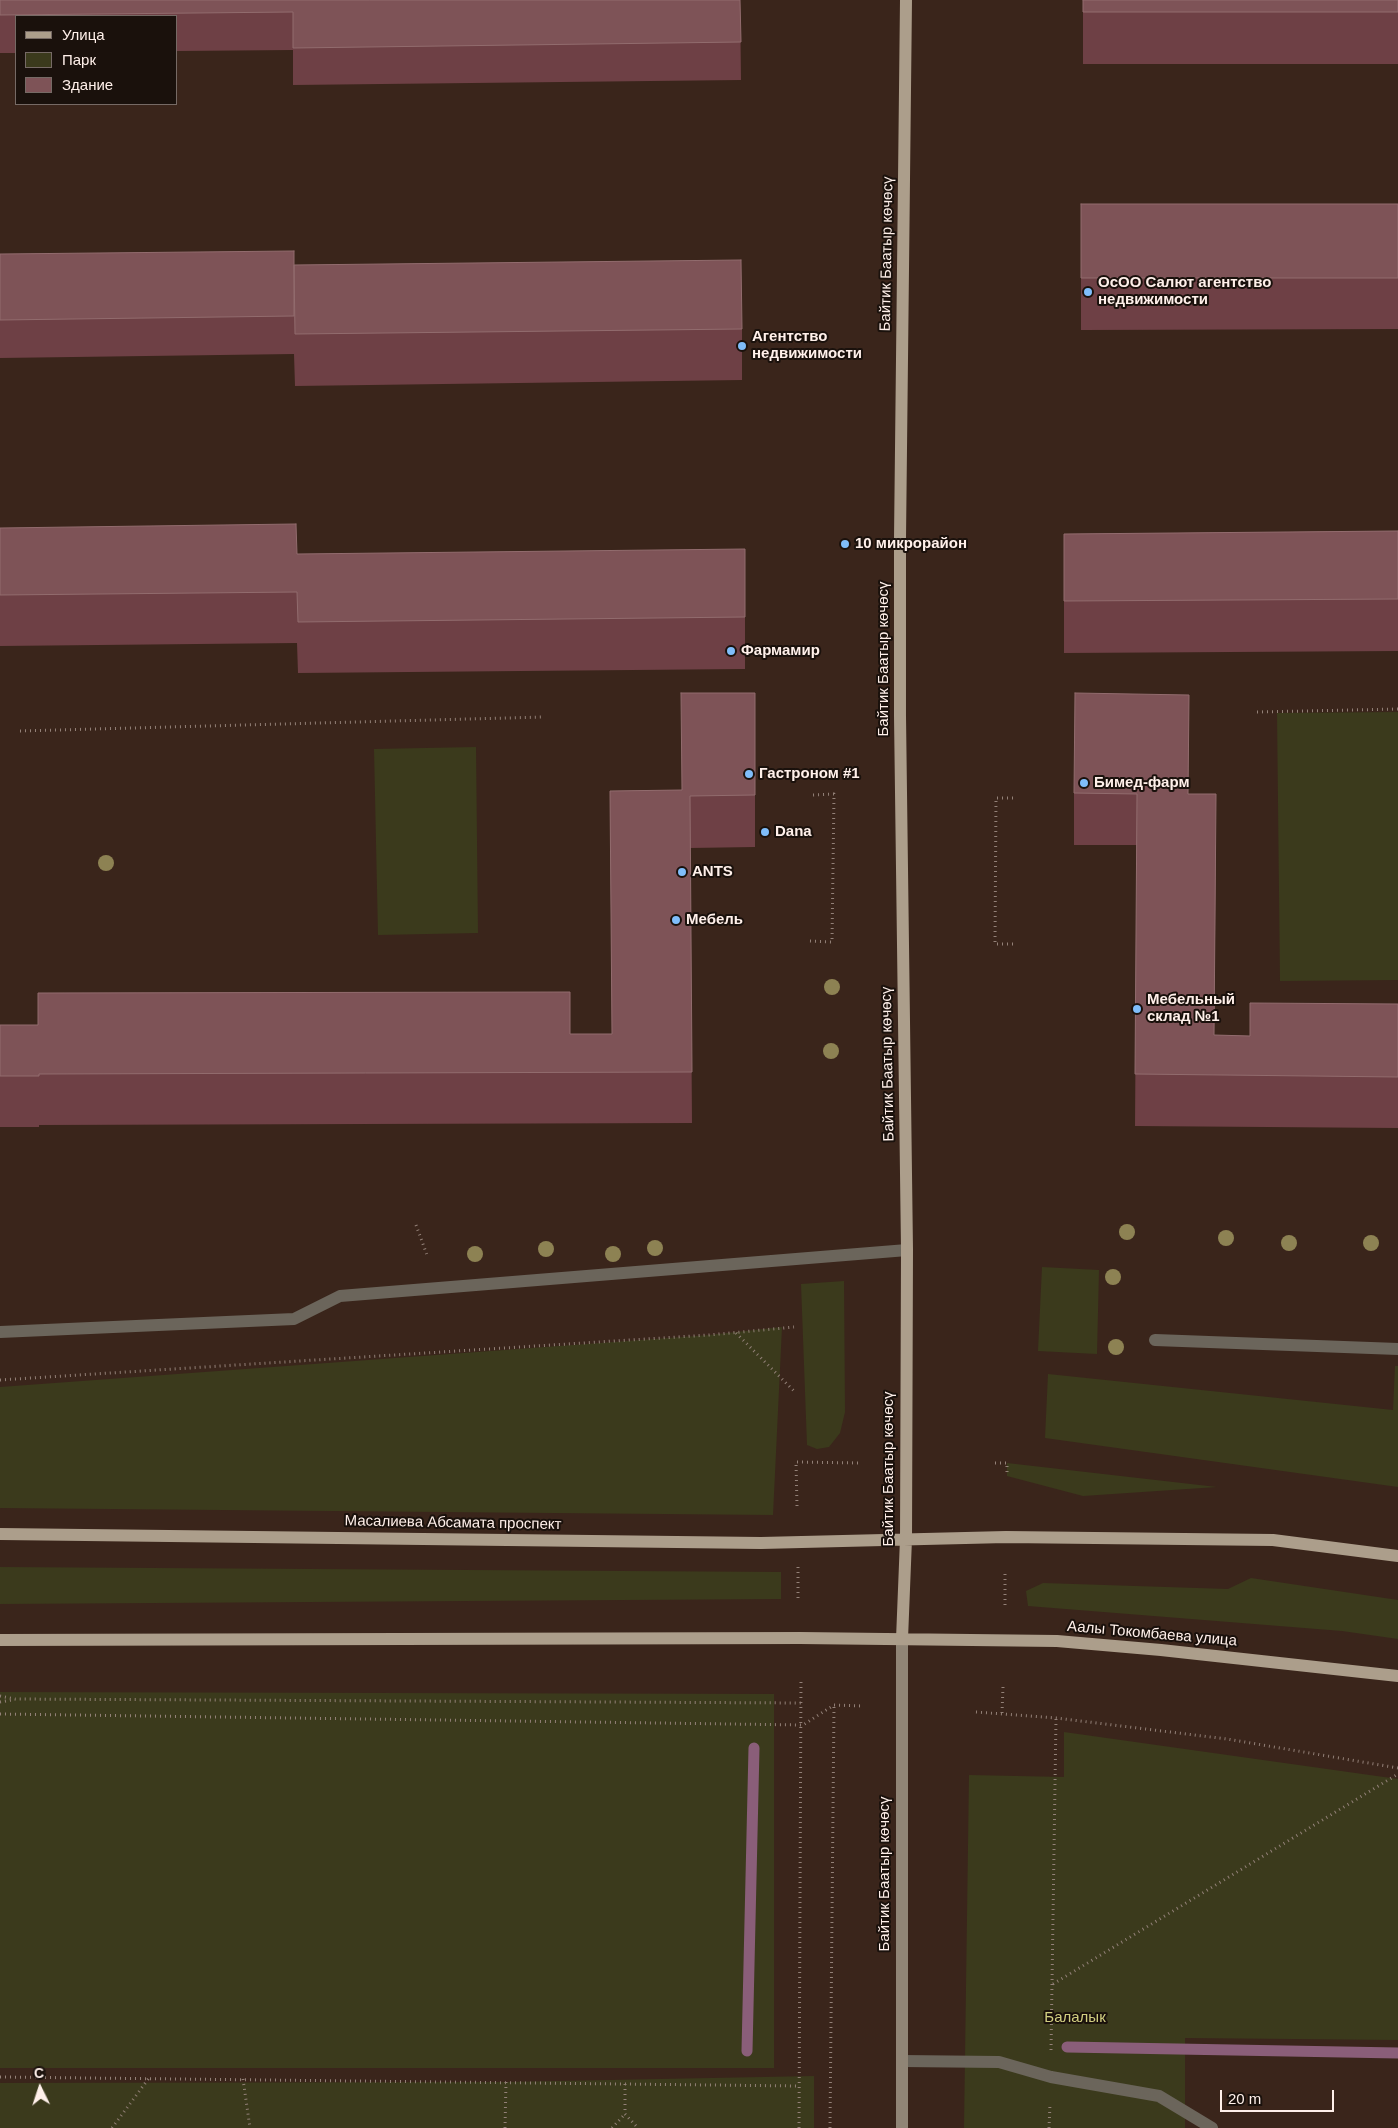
<!DOCTYPE html>
<meta charset="utf-8">
<style>
body{margin:0}
#map{position:relative;width:1398px;height:2128px;overflow:hidden;background:#3a251b;font-family:Arial,sans-serif}
canvas{display:block}
.legend{position:absolute;left:15px;top:15px;width:162px;height:90px;box-sizing:border-box;background:#1a110c;border:1px solid #766a65;margin:0;padding:6px 9px;list-style:none;font-size:15px;color:#fff0ea}
.legend li{display:flex;align-items:center;gap:10px;height:25px}
.legend b{width:25px;border:1px solid #766a65}
.north{position:absolute;left:15px;top:2063px;width:50px;height:50px;-webkit-text-stroke:4px #1a110c;paint-order:stroke;rotate:356deg;font-size:14px;font-weight:700;line-height:20px;text-align:center;color:#fff0ea}
.north::after{content:'';display:block;margin:auto;width:18px;height:22px;background:#fff0ea;clip-path:polygon(50% 0,100% 100%,50% 72%,0 100%)}
.scale{position:absolute;left:1220px;top:2090px;width:114px;height:22px;box-sizing:border-box;border:2px solid #fff0ea;border-top:0;padding-left:6px;font-size:15px;line-height:18px;white-space:nowrap;color:#fff0ea;-webkit-text-stroke:4px #1a110c;paint-order:stroke}
</style>
<div id="map">
<canvas width="1398" height="2128"></canvas>
<ul class="legend">
<li><b style="height:6px;background:#ac9e8b"></b>Улица</li>
<li><b style="height:14px;background:#3b3a1c"></b>Парк</li>
<li><b style="height:14px;background:#7e5357"></b>Здание</li>
</ul>
<div class="north">С</div>
<div class="scale">20 m</div>
</div>
<script>
const ctx = document.querySelector('canvas').getContext('2d');
ctx.lineJoin = 'round';
function paint(path, color) { ctx.fillStyle = color; ctx.fill(path, 'evenodd'); }
const shape = rows => new Path2D(rows.map(r => 'M' + r).join(''));
function trace(path, color, width, dash) { ctx.strokeStyle = color; ctx.lineWidth = width; ctx.lineCap = dash ? 'butt' : 'round'; ctx.setLineDash(dash || []); ctx.stroke(path); }
function drawText(font, color, halo, rows, align = 'center') {
  ctx.font = font + ' Arial,sans-serif'; ctx.lineWidth = 4; ctx.setLineDash([]); ctx.textBaseline = 'middle'; ctx.strokeStyle = halo; ctx.fillStyle = color; for (const [text, x, y, turn = 0] of rows) {
    ctx.save(); ctx.translate(x, y); ctx.rotate((+turn || 0) * Math.PI / 180); ctx.textAlign = isNaN(turn) ? turn : align; if (halo) ctx.strokeText(text, 0, 0); ctx.fillText(text, 0, 0); ctx.restore();
  }
}
paint(shape([
 [1398,712,1398,980,1280,981,1277,713],
 [476,747,478,933,378,935,374,749],
 [1042,1267,1099,1270,1097,1354,1038,1351],
 [844,1281,845,1412,840,1433,829,1447,817,1449,807,1445,801,1284],
 [782,1327,773,1515,0,1508,0,1387,709,1335],
 [1395,1366,1398,1366,1398,1487,1045,1438,1048,1374,1393,1410],
 [1007,1463,1217,1487,1083,1496,1007,1476],
 [0,1567,781,1572,781,1599,0,1604],
 [1251,1578,1398,1600,1398,1639,1342,1631,1028,1606,1026,1591,1043,1583,1228,1589],
 [0,1692,774,1694,774,2068,0,2068],
 [1064,1732,1398,1779,1398,2040,1185,2038,1185,2128,964,2128,969,1775,1064,1777],
 [814,2076,814,2128,0,2128,0,2083,506,2082]
]), '#3b3a1c');
trace(shape([
 [1067,2047,1398,2053],
 [747,2051,754,1748]
]), '#8a5e79', 11);
trace(shape([
 [1257,712,1398,709],
 [20,731,544,717],
 [810,941,832,942,834,794,812,795],
 [1013,944,995,944,996,798,1015,798],
 [416,1225,427,1255],
 [736,1333,795,1392],
 [0,1380,709,1335,794,1327],
 [995,1463,1007,1463,1007,1476],
 [797,1506,796,1462,861,1463],
 [798,1567,798,1601],
 [1005,1574,1005,1608],
 [0,1696,15,1699,802,1703],
 [0,1702,12,1700],
 [976,1712,1056,1718,1227,1739,1398,1768],
 [1002,1713,1003,1687],
 [0,1714,803,1725,834,1705,863,1706],
 [1053,1984,1398,1774],
 [1051,2050,1056,1718],
 [0,2077,799,2086],
 [243,2079,250,2128],
 [625,2084,625,2114,638,2128],
 [112,2128,149,2078],
 [505,2128,506,2082],
 [612,2128,625,2114],
 [799,2128,801,1678],
 [830,2128,834,1705],
 [1049,2128,1050,2104]
]), '#938178', 3, [1, 4]);
trace(shape([
 [1155,1340,1398,1349],
 [902,2061,999,2062,1051,2077,1159,2096,1212,2128]
]), '#6b655b', 12);
trace(shape([
 [0,1332,294,1319,340,1296,907,1250]
]), '#6b655b', 12);
trace(shape([
 [902,2128,902,1639]
]), '#908576', 12);
trace(shape([
 [0,1534,761,1543,1006,1537,1273,1540,1398,1556],
 [902,1639,906,1539,907,1250,900,716,900,538,906,0],
 [0,1640,800,1638,1057,1641,1161,1650,1398,1676]
]), '#ac9e8b', 12);
ctx.fillStyle = '#8d8253';
for (const [x, y] of [
 [106,863],
 [832,987],
 [831,1051],
 [1127,1232],
 [1226,1238],
 [1289,1243],
 [1371,1243],
 [655,1248],
 [546,1249],
 [475,1254],
 [613,1254],
 [1113,1277],
 [1116,1347]
]) { ctx.beginPath(); ctx.arc(x, y, 8, 0, 2 * Math.PI); ctx.fill(); }
paint(shape([
 [0,0,740,0,741,80,293,85,293,50,176,51,176,16,16,16,16,53,0,53],
 [1083,0,1398,0,1398,64,1083,64],
 [1081,204,1398,204,1398,329,1081,330],
 [0,254,294,265,742,329,742,380,295,386,294,354,0,358],
 [0,528,297,554,745,617,745,669,298,673,297,643,0,646],
 [1398,531,1398,651,1064,653,1064,534],
 [755,693,755,847,690,848,692,1123,39,1125,39,1127,0,1127,0,1025,570,1034,612,1034,610,791,682,790],
 [1189,695,1188,794,1216,846,1214,1035,1250,1036,1398,1004,1398,1128,1135,1126,1137,845,1074,845,1074,793]
]), '#6e4045');
const building = shape([
 [0,0,740,0,741,42,293,48,293,12,0,15,0,0],
 [1083,0,1398,0,1398,12,1083,12,1083,0],
 [1081,204,1398,204,1398,278,1081,278,1081,204],
 [294,251,294,316,0,320,0,254,294,251],
 [741,260,742,329,295,334,294,265,741,260],
 [296,524,297,554,745,549,745,617,298,622,297,592,0,595,0,528,296,524],
 [1398,531,1398,599,1064,601,1064,534,1398,531],
 [681,693,755,693,755,795,690,796,692,1072,39,1074,39,1076,0,1076,0,1025,38,1025,38,993,570,992,570,1034,612,1034,610,791,682,790,681,693],
 [1075,693,1189,695,1188,794,1216,794,1214,1035,1250,1036,1250,1003,1398,1004,1398,1077,1135,1074,1137,794,1074,793,1075,693]
]);
paint(building, '#7e5357');
trace(building, '#926c6e', 1);
for (const [x, y, r, color] of [
 [1088,292,5,"#7fbdfa"],
 [742,346,5,"#7fbdfa"],
 [845,544,5,"#7fbdfa"],
 [731,651,5,"#7fbdfa"],
 [749,774,5,"#7fbdfa"],
 [1084,783,5,"#7fbdfa"],
 [765,832,5,"#7fbdfa"],
 [682,872,5,"#7fbdfa"],
 [676,920,5,"#7fbdfa"],
 [1137,1009,5,"#7fbdfa"]
]) { const dot = new Path2D(); dot.arc(x, y, r, 0, 2 * Math.PI); ctx.fillStyle = color; ctx.fill(dot); trace(dot, '#1a110c', 2); }
drawText('15px', '#fff0ea', '#1a110c', [
 ["Байтик Баатыр көчөсү",887,254,-89],
 ["Байтик Баатыр көчөсү",884,659,-90],
 ["Байтик Баатыр көчөсү",888,1064,-91],
 ["Байтик Баатыр көчөсү",889,1469,-90],
 ["Масалиева Абсамата проспект",453,1523,1],
 ["Аалы Токомбаева улица",1152,1634,5],
 ["Байтик Баатыр көчөсү",885,1874,-90]
]);
drawText('bold 15px', '#fff0ea', '#1a110c', [
 ["ОсОО Салют агентство",1098,283],
 ["недвижимости",1098,300],
 ["Агентство",752,337],
 ["недвижимости",752,354],
 ["10 микрорайон",855,544],
 ["Фармамир",741,651],
 ["Гастроном #1",759,774],
 ["Бимед-фарм",1094,783],
 ["Dana",775,832],
 ["ANTS",692,872],
 ["Мебель",686,920],
 ["Мебельный",1147,1000],
 ["склад №1",1147,1017]
], 'left');
drawText('15px', '#d1ce80', '#1a110c', [
 ["Балалык",1075,2018]
]);
</script>
